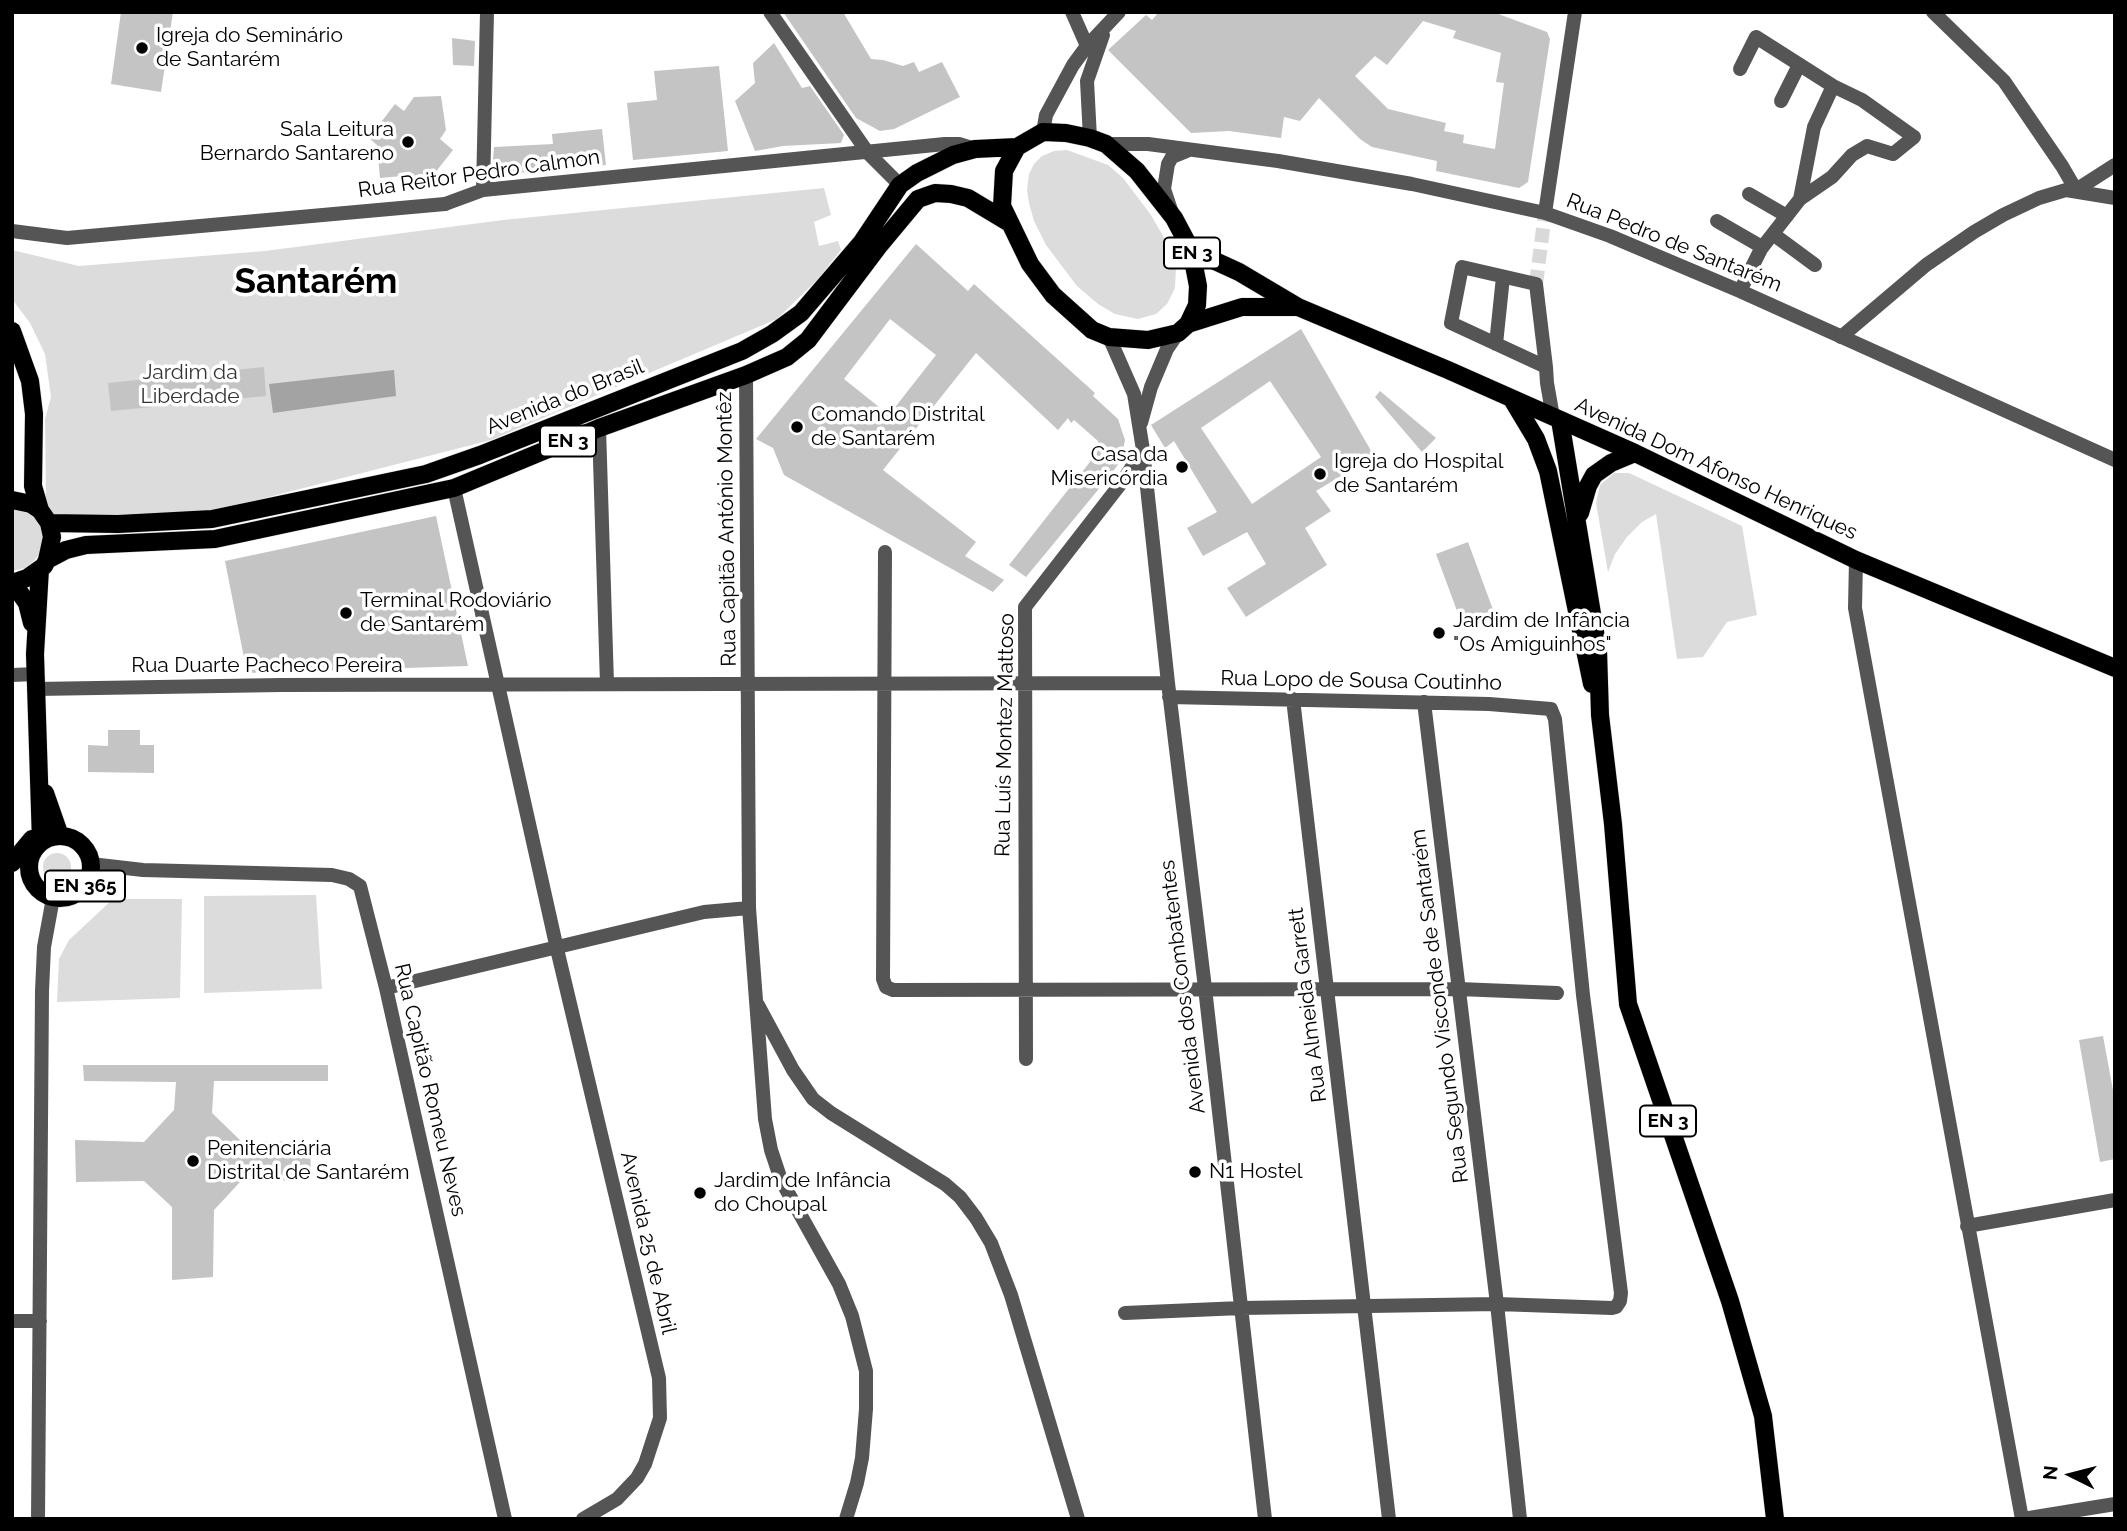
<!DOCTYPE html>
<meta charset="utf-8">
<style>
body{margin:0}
#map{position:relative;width:2127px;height:1531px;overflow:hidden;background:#fff;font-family:Raleway,sans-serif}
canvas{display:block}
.frame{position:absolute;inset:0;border:14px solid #000;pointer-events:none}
.north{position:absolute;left:2036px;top:1440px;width:70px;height:70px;-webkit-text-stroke:5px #fff;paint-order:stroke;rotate:276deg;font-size:19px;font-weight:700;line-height:28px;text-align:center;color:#000}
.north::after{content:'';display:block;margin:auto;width:24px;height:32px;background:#000;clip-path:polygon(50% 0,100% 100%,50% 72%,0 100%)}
</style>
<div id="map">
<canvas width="2127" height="1531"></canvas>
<div class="frame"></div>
<div class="north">N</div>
</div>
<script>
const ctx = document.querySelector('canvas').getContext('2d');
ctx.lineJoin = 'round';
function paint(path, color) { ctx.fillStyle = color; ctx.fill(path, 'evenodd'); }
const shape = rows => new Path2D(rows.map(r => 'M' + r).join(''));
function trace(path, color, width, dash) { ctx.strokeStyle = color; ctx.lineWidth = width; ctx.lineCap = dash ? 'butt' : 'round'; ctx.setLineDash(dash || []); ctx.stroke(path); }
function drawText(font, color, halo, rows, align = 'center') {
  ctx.font = font + ' Raleway,sans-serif'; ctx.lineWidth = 7; ctx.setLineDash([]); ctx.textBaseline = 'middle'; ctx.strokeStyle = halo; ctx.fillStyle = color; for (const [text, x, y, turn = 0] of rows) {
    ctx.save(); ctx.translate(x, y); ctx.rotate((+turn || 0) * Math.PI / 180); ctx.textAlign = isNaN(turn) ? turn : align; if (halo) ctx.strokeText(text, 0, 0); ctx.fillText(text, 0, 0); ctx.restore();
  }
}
paint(shape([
 [1067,150,1108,165,1123,178,1151,215,1167,243,1176,266,1175,288,1167,304,1156,314,1138,319,1115,314,1098,304,1077,286,1046,245,1034,221,1029,203,1027,190,1029,174,1034,164,1042,156,1054,151],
 [824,188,831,215,814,222,819,246,838,241,841,250,816,281,777,319,491,440,214,511,121,518,50,516,46,504,45,419,51,397,45,354,30,323,12,299,12,250,79,266,265,251,503,220],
 [1614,473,1629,473,1742,526,1757,615,1727,622,1703,657,1677,659,1656,514,1642,522,1627,537,1615,554,1608,572,1596,503,1600,485],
 [12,505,30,510,43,529,44,540,41,552,34,561,25,568,12,571],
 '43 867a14 14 0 1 1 28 0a14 14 0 1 1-28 0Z',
 [316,895,322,989,204,993,204,896],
 [113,899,182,899,180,998,57,1002,59,959,69,940]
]), '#dcdcdc');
paint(shape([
 [394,370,396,396,273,413,269,384]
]), '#a3a3a3');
paint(shape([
 [121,12,173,12,161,92,111,84],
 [783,12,843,12,871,59,883,60,903,66,914,62,919,72,942,62,960,97,894,129,880,131,856,118],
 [1159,12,1493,12,1547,32,1550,39,1528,182,1519,188,1436,171,1437,161,1372,147,1360,139,1319,98,1300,121,1284,117,1281,138,1229,131,1191,133,1108,50,1146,15,1152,20],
 [1423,21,1456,31,1453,38,1501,53,1496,82,1504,83,1495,149,1463,143,1464,135,1444,131,1446,123,1388,109,1355,76,1375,56,1387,65],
 [452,38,475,41,474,66,453,65],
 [774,43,802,88,810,86,844,135,841,143,783,146,755,151,735,101,755,83,753,63],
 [719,66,728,151,633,160,627,103,657,100,654,71],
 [441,96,446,130,440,139,453,150,427,183,413,175,380,178,377,145,369,138,395,104,404,111,414,97],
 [602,129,606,165,518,173,507,171,493,159,494,147,553,144,552,134],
 [916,244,968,291,974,284,1095,393,1093,396,1118,419,1125,440,1121,460,1112,473,1026,577,1009,565,1097,453,1098,441,1074,420,1071,423,1068,418,1058,430,976,353,883,470,976,542,965,556,1004,580,993,592,784,475,773,448,756,439],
 [890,319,936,355,889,415,844,379],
 [1301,329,1374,456,1316,491,1331,511,1305,528,1327,565,1246,617,1227,588,1266,564,1247,532,1203,556,1187,528,1217,512,1174,441,1165,448,1151,425],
 [1270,381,1321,457,1252,504,1201,428],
 [264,367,266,396,111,411,108,383],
 [1380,391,1436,438,1422,452,1375,397],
 [436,516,468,666,247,673,225,561],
 [1468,542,1495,615,1463,627,1436,554],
 [108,730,140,730,140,745,154,745,154,773,88,772,88,745,108,746],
 [2103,1036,2115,1101,2115,1159,2100,1162,2079,1040],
 [83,1065,328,1065,328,1081,214,1081,212,1113,241,1141,310,1142,311,1180,241,1181,214,1210,213,1277,172,1280,172,1207,144,1181,76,1182,75,1140,144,1142,174,1110,176,1082,84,1081]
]), '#c4c4c4');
trace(shape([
 [1536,284,1545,213]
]), '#d9d9d9', 14, [14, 7]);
const primary = shape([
 [1043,132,1066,133,1090,138,1106,144,1137,171,1174,218,1191,250,1198,286,1197,305,1188,324,1178,333,1148,340,1109,337,1092,330,1053,295,1030,264,1002,206,1004,171,1017,147,1043,132],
 [1191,250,1239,272,1298,307,1448,370,1635,453,1856,560,2115,668],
 [1188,324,1242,307,1298,307],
 [12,331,30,381,34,414,33,486,40,510],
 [1512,399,1536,439,1548,471,1592,684],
 [1560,420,1598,650,1600,715,1613,824,1628,1004,1730,1301,1763,1416,1775,1519],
 [12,500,31,504,40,510,49,523,52,537,47,560,44,566,27,578,12,583],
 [1580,513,1588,486,1594,475,1611,463,1635,453],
 [49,523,118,524,212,519,426,474,480,455,742,351,772,334,801,313,862,242,900,185,917,173,953,155,975,149,1017,147],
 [47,560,66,550,86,545,215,539,454,488,599,428,746,375,787,357,808,340,878,247,918,199,935,193,951,194,968,198,1008,222],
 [40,569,35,654,41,842],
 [13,583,27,603,32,623],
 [45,793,60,836],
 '29 867a31 31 0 1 1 62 0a31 31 0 1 1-62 0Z',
 [12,863,32,839]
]);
trace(primary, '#dbdbdb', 19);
trace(shape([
 [1072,12,1087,46],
 [12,231,67,238,445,204]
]), '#555', 14);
trace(shape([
 [770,12,868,153,900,185],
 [1933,12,2004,81,2062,166,2076,190,2115,165],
 [1781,101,1799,65],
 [1043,132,1046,115,1073,65,1087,46,1119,12],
 [1090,138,1087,81,1103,35],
 [1106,144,1148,144,1278,161,1412,184,1545,213,1610,236,1740,291,2115,460],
 [483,190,487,12],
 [1749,194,1787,216],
 [1800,199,1832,177,1852,155,1867,146,1893,154,1914,137,1862,100,1833,86],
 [445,204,483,190,945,144,959,144,975,149],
 [1171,210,1164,189,1168,164,1172,157,1189,150],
 [1545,213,1575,12],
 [1717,221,1762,247],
 [1773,234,1815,265],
 [1740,291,1761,249,1800,199,1814,127,1833,86,1756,37,1740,69],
 [1109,337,1134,394,1143,450,1168,683,1205,988,1265,1519],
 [1496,344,1503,277],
 [1546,367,1451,323,1462,267,1536,284,1546,367,1547,383,1553,417],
 [746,375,749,908,765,1119,771,1150,781,1180,839,1284,852,1316,866,1371,866,1409,862,1458,857,1483,846,1519],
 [1141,423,1151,387,1167,349,1178,333],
 [599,428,607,684],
 [454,488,557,949,659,1378,660,1418,645,1464,637,1478,617,1499,583,1519],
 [885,552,883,979,886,987,893,990,1459,989,1557,993],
 [1856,560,1855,608,2022,1519],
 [12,675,36,674],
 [36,689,281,685,1168,683],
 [1293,699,1389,1519],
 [1424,702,1497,1304,1520,1519],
 [91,864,143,870,332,875,349,879,360,886,386,988,505,1519],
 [386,988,704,912,749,908],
 [758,1005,793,1070,813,1099,831,1113,945,1184,960,1197,976,1218,991,1243,1011,1295,1078,1519],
 [1026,1059,1025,607,1122,482,1143,450],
 [1967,1226,2115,1200],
 [1125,1313,1241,1308,1497,1304,1612,1308,1616,1307,1620,1301,1621,1293,1583,995,1555,719,1551,709,1489,704,1169,697],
 [12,1321,40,1321],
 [38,1519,42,991,44,947,53,898],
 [2023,1519,2115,1504]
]), '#555', 14);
trace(shape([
 [1841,337,1926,265,1974,232,2003,215,2039,198,2066,190,2115,198]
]), '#555', 14);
trace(primary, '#000', 18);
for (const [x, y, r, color] of [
 [142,48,7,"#000"],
 [408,142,7,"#000"],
 [797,427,7,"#000"],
 [1182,467,7,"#000"],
 [1320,474,7,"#000"],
 [346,613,7,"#000"],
 [1439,633,7,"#000"],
 [193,1161,7,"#000"],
 [1195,1172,7,"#000"],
 [700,1193,7,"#000"]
]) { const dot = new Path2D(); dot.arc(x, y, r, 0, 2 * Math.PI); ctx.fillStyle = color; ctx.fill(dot); trace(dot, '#fff', 2.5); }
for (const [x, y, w] of [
 [1192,253,56],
 [568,441,56],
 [85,886,80],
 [1668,1121,56]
]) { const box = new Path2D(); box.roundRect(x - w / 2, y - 15.5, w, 31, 5); ctx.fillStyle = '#fff'; ctx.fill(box); trace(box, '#000', 2); }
drawText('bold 19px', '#000', null, [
 ["EN 3",1192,253],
 ["EN 3",568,441],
 ["EN 365",85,886],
 ["EN 3",1668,1121]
]);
drawText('21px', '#000', '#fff', [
 ["Igreja do Seminário",156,36],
 ["de Santarém",156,60],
 ["Sala Leitura",394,130,"right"],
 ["Bernardo Santareno",394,154,"right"],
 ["Comando Distrital",811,415],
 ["de Santarém",811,439],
 ["Casa da",1168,455,"right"],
 ["Misericórdia",1168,479,"right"],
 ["Igreja do Hospital",1334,462],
 ["de Santarém",1334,486],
 ["Terminal Rodoviário",360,601],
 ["de Santarém",360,625],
 ["Jardim de Infância",1453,621],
 ["\"Os Amiguinhos\"",1453,645],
 ["Penitenciária",207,1149],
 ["Distrital de Santarém",207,1173],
 ["N1 Hostel",1209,1172],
 ["Jardim de Infância",714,1181],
 ["do Choupal",714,1205]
], 'left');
drawText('21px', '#000', '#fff', [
 ["Rua Reitor Pedro Calmon",479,174,-8],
 ["Rua Pedro de Santarém",1674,243,22],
 ["Avenida do Brasil",565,397,-22],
 ["Avenida Dom Afonso Henriques",1716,469,25],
 ["Rua Capitão António Montêz",727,529,-91],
 ["Rua Duarte Pacheco Pereira",267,666],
 ["Rua Lopo de Sousa Coutinho",1361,681,1],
 ["Rua Luís Montez Mattoso",1005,735,-89],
 ["Avenida dos Combatentes",1183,987,-97],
 ["Rua Almeida Garrett",1308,1005,-97],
 ["Rua Segundo Visconde de Santarém",1440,1006,-97],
 ["Rua Capitão Romeu Neves",430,1090,77],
 ["Avenida 25 de Abril",648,1243,77]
]);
drawText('21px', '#333', '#fff', [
 ["Jardim da",190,373],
 ["Liberdade",190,397]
]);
drawText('bold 35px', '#000', '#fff', [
 ["Santarém",316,282]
]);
</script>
